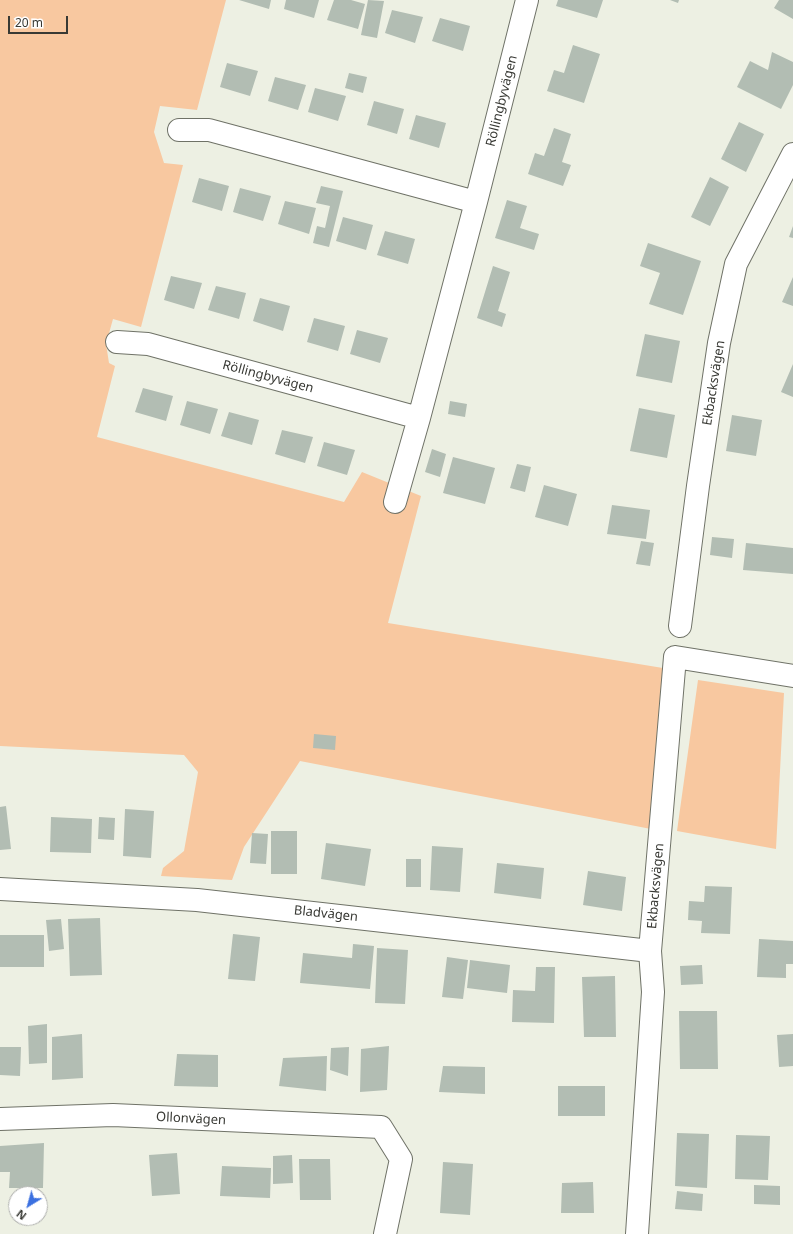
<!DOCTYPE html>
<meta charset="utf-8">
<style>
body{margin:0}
#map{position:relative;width:793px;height:1234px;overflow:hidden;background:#edf0e3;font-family:"Noto Sans",sans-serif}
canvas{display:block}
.north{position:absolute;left:8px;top:1186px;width:40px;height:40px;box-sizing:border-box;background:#fff;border:1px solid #afb0ae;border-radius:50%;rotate:217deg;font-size:11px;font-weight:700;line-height:16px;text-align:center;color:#383934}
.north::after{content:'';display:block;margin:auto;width:14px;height:18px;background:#3b70e0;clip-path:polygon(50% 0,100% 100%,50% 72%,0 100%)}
.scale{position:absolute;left:8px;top:16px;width:60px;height:18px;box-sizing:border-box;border:2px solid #383934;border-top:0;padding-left:5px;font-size:12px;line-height:14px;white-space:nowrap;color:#383934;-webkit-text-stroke:3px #fff;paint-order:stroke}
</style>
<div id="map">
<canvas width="793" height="1234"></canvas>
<div class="north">N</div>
<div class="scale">20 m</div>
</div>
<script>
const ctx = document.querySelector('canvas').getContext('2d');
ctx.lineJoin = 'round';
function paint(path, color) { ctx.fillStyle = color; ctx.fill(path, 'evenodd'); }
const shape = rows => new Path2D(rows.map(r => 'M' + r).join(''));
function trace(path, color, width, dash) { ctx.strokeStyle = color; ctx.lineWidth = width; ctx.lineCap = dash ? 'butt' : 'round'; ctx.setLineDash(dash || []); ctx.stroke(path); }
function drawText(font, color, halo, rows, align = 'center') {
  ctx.font = font + ' "Noto Sans",sans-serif'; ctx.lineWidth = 3; ctx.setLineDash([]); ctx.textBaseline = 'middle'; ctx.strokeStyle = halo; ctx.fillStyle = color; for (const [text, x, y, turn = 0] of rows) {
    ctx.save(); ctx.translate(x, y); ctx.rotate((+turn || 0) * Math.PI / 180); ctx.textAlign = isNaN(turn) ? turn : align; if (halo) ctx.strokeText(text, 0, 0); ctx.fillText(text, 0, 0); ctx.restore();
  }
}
paint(shape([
 [0,0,226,0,197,110,160,106,154,132,164,163,183,165,141,327,113,319,106,344,109,363,115,366,97,437,344,502,362,472,421,496,388,623,669,669,651,829,300,761,244,847,232,880,161,876,163,868,184,851,198,772,184,755,0,746],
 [698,680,784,693,776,849,677,831]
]), '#f8c8a0');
paint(shape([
 [239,0,271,0,269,9],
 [286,0,319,0,314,18,284,9],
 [334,0,351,0,365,4,358,29,327,20],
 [368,0,384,1,377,38,361,35],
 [558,0,603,0,597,18,556,6],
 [670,0,679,0,678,3],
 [779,0,793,0,793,19,774,8],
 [392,10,423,17,415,43,385,33],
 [440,18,470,26,463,51,432,41],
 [573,45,600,54,584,103,547,91,554,70,564,73],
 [772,52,793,62,793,85,781,109,737,87,750,61,768,70],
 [227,63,258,71,250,96,220,87],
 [349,73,367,77,363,93,345,88],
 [275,77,306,85,298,110,268,101],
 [315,88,346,96,338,121,308,112],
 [374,101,404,109,397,134,367,125],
 [416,115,446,123,439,148,409,139],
 [739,122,764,134,746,172,721,159],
 [554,128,571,134,562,162,571,165,563,186,528,174,535,153,544,156],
 [710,177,729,187,710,226,691,217],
 [199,178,229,186,222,211,192,202],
 [321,186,343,191,329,247,313,243,317,226,325,228,330,206,316,203],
 [240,188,271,196,263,221,233,212],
 [507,200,527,206,520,228,539,234,534,250,495,238],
 [285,201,316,208,309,234,278,224],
 [343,217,373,225,366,250,336,241],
 [793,226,793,238,789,237],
 [385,231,415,239,408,264,377,255],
 [648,243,701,261,683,315,649,304,660,273,640,266],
 [493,266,510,272,498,311,506,314,502,327,477,318],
 [171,276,202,283,194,309,164,300],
 [793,277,793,306,782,302],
 [216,286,246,293,239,319,208,310],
 [260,298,290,306,283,331,253,321],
 [314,318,345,326,338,351,307,342],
 [357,330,388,338,380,363,350,354],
 [645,334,680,341,672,383,636,376],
 [793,364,793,397,781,392],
 [143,388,173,396,166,421,135,412],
 [187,401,218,409,210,434,180,425],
 [450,401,467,404,465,417,448,414],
 [639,408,675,415,667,458,630,451],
 [229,412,259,420,252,445,221,436],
 [732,415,762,420,756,456,726,451],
 [282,430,313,437,305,463,275,454],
 [324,442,355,450,347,475,317,466],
 [432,449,446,454,440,477,425,472],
 [453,457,495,468,485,504,443,493],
 [517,464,531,467,525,492,510,488],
 [544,485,577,494,568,526,535,517],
 [612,505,650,510,646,539,607,534],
 [712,537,734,539,732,558,710,555],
 [641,541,654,543,650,566,636,564],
 [746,543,793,548,793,574,743,570],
 [314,734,336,736,335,750,313,748],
 [6,806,11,849,0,850,0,807],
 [125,809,154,811,151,858,123,856],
 [51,817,92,819,91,853,50,852],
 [99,817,115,818,114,840,98,839],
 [271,831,297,831,297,874,271,874],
 [252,833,268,834,266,864,250,863],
 [326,843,371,849,365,886,321,879],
 [432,846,463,848,460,892,430,890],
 [406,859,421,859,421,887,406,887],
 [497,863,544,868,541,899,494,893],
 [588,871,626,877,622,911,583,905],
 [705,886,732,887,730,934,701,933,702,921,688,920,689,901,704,902],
 [100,918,102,975,70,976,68,919],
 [61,919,64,949,49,951,46,920],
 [233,934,260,937,255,981,228,979],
 [0,935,44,935,44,967,0,967],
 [759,939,793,941,793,964,786,964,786,978,757,977],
 [353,944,374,946,370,989,300,983,303,953,352,958],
 [377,948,408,950,405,1004,375,1003],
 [447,957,468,960,463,999,442,997],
 [470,960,510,965,507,993,467,988],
 [702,965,703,984,681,985,680,966],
 [536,967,555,967,554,1023,512,1022,513,990,535,991],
 [615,976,616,1037,584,1037,582,977],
 [679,1011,717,1011,718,1069,680,1069],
 [47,1024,47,1063,29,1064,28,1026],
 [82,1034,83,1078,52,1080,52,1037],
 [793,1034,793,1066,779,1067,777,1035],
 [389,1046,387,1090,360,1092,361,1049],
 [0,1047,21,1047,20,1076,0,1075],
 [349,1047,348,1076,330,1070,331,1048],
 [177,1054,218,1055,218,1087,174,1086],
 [327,1056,326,1091,279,1086,283,1058],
 [443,1066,485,1067,485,1094,439,1092],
 [558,1086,605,1086,605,1116,558,1116],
 [677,1133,709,1134,707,1188,675,1186],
 [736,1135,770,1136,768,1180,735,1179],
 [44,1143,43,1188,9,1188,10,1172,0,1172,0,1146],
 [177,1153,180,1194,152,1196,149,1155],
 [292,1155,293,1183,273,1184,273,1156],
 [299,1159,330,1159,331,1200,300,1200],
 [443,1162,473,1164,470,1215,440,1213],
 [222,1166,271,1168,270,1198,220,1196],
 [593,1182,594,1213,561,1213,562,1183],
 [754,1185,780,1186,780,1205,754,1204],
 [677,1191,703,1194,702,1211,675,1209]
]), '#b2bdb3');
const minor = shape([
 [179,130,209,130,476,202],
 [117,342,148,344,419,418],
 [395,502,419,418,476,202,527,0],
 [680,626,698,486,719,343,736,264,793,154],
 [0,889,197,900,650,951],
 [0,1119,113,1115,381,1127,401,1159,385,1234],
 [637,1234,653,992,650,951,675,657,793,676]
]);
trace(minor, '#6f7267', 24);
trace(minor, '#fff', 22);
drawText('13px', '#383934', '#fff', [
 ["Röllingbyvägen",502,101,-76],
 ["Röllingbyvägen",268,377,15],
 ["Ekbacksvägen",714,383,-81],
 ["Ekbacksvägen",656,886,-85],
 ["Bladvägen",326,914,6],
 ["Ollonvägen",191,1119,3]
]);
</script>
